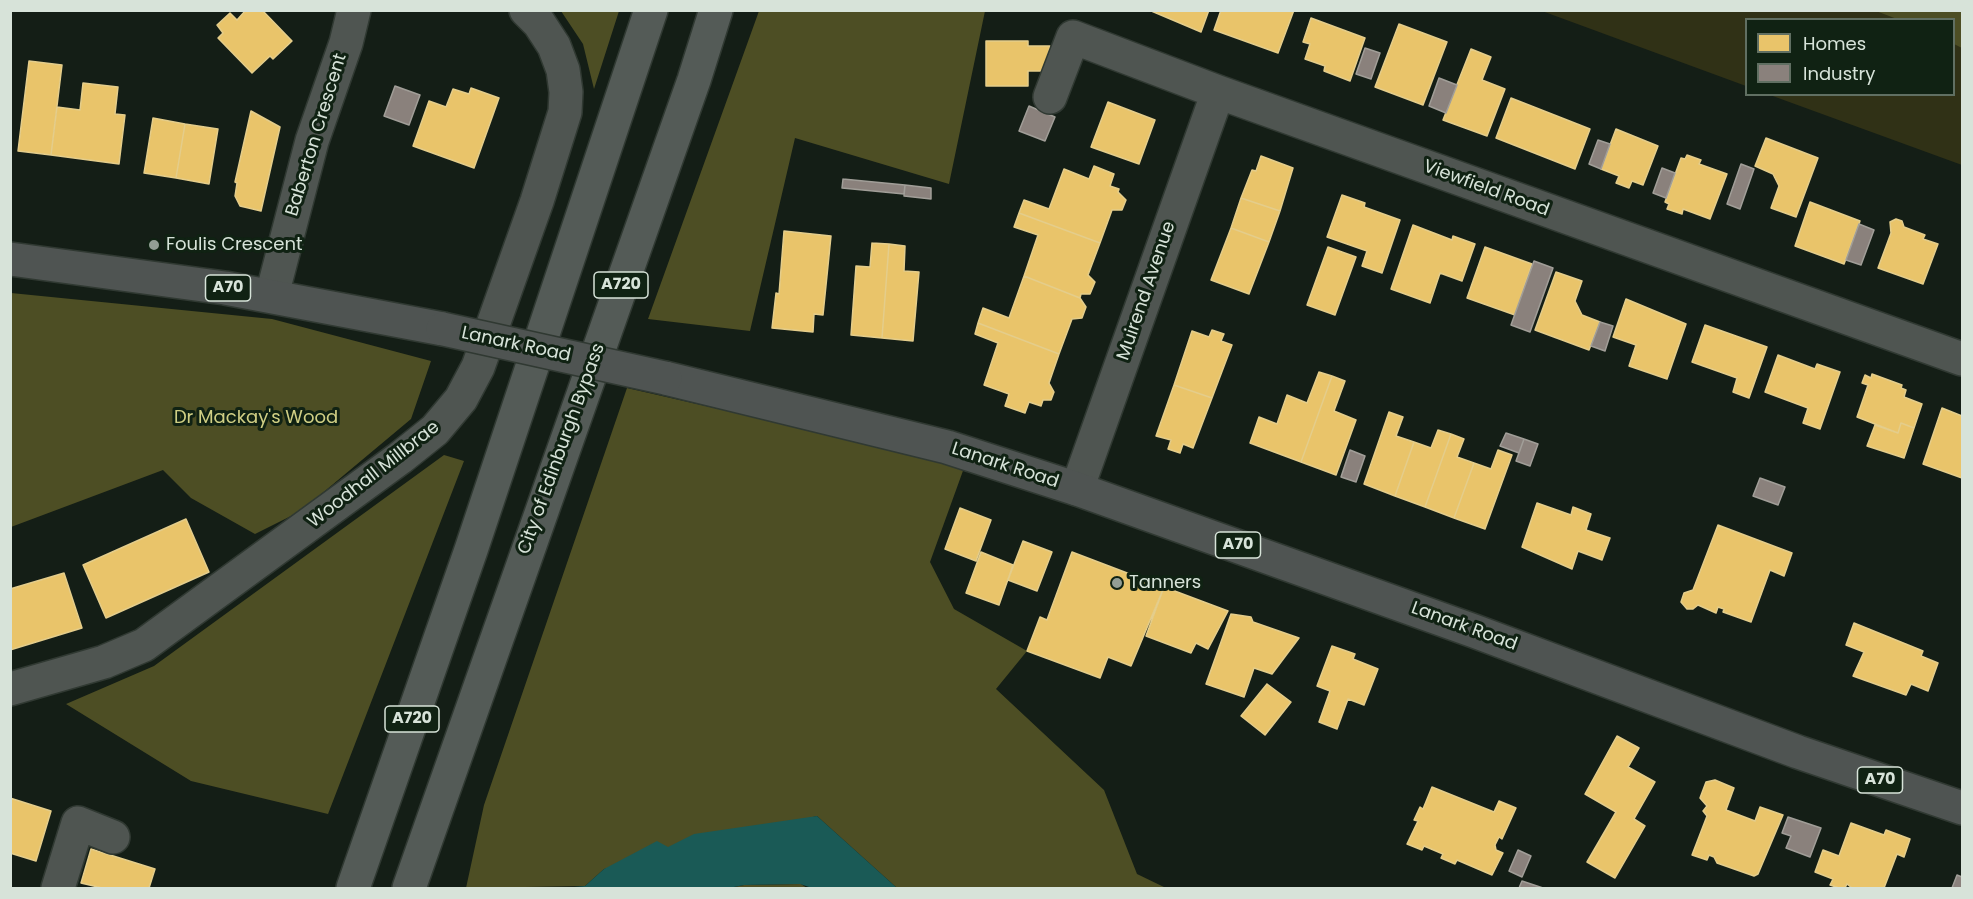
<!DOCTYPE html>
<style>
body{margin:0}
#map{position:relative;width:1973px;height:899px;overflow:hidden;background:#141e16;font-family:Poppins,sans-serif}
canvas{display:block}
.frame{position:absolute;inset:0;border:12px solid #d7e3d9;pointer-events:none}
.legend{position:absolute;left:1745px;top:18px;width:210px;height:78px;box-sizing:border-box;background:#102213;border:2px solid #606f62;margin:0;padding:8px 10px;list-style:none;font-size:18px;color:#d7e3d9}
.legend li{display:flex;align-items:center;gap:12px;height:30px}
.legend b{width:30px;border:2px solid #606f62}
</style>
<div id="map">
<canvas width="1973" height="899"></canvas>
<div class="frame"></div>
<ul class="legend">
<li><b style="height:16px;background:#e9c46a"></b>Homes</li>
<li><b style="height:16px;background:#8a817c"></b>Industry</li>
</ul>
</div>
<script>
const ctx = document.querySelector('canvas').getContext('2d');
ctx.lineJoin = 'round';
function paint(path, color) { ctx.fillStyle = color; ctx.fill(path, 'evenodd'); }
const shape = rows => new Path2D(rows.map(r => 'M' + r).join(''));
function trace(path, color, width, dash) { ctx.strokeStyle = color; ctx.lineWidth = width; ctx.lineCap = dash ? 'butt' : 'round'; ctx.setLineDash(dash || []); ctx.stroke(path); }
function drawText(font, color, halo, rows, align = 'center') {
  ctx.font = font + ' Poppins,sans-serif'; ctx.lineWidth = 6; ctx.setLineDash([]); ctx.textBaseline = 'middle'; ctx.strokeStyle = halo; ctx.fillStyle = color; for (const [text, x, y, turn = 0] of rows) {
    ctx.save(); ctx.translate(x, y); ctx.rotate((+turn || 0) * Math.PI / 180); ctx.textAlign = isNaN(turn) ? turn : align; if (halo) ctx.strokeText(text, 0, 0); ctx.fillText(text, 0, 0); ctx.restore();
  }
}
paint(shape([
 [1542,11,1962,11,1962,165,1770,95,1954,94,1954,20,1746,20,1746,86]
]), '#303116');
paint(shape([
 [561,11,619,11,594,89,583,44],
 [759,11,985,11,949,184,795,138,750,331,648,319],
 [1876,11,1962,11,1962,48,1954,44,1954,20,1897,19],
 [11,293,272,319,431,361,411,419,301,511,255,534,191,498,163,470,11,527],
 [627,388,916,454,964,468,930,562,954,609,1027,651,996,689,1104,790,1137,874,1166,888,897,888,817,816,604,869,585,886,466,888,484,805],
 [444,455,464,461,328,814,191,781,66,704,154,666],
 [801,884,807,888,729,888,744,885]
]), '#4d4e24');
paint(shape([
 [817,816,897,888,812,888,800,884,744,885,729,888,563,888,585,886,604,869,657,841,668,847,694,834]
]), '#1a5a56');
const homes = shape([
 [246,10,262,10,292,41,273,59,270,56,252,73,218,38,223,33,217,25,230,13,237,20,246,10],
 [1149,10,1209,10,1201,32,1149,10],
 [1221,10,1294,10,1278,53,1214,30,1221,10],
 [1311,18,1365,38,1350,81,1324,71,1325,66,1305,59,1310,44,1303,42,1311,18],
 [1399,24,1447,42,1423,105,1375,87,1399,24],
 [986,41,1028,41,1028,46,1050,46,1044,71,1028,71,1028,86,986,86,986,41],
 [1471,49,1491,57,1482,80,1505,89,1487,136,1443,120,1471,49],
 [29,61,62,65,51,155,18,151,29,61],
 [83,83,118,87,115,114,125,115,119,164,51,155,57,107,80,110,83,83],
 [471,88,499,98,474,168,413,146,429,101,446,107,453,89,469,94,471,88],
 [1511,98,1590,129,1575,169,1496,138,1511,98],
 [1108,102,1155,120,1139,164,1091,147,1108,102],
 [251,111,280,127,261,211,240,206,235,196,237,183,235,182,251,111],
 [153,118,185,124,176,178,144,173,153,118],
 [185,124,218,129,209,184,176,178,185,124],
 [1616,129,1658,146,1643,185,1632,181,1629,188,1616,183,1619,176,1601,169,1616,129],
 [1766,138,1818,158,1796,217,1771,208,1779,186,1773,174,1755,166,1766,138],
 [1687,155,1701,160,1699,164,1727,174,1710,219,1683,209,1682,214,1667,209,1669,204,1665,202,1681,158,1685,159,1687,155],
 [1261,156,1293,168,1280,211,1241,198,1252,170,1256,171,1261,156],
 [1094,166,1114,174,1110,186,1119,189,1118,192,1126,200,1122,210,1112,210,1100,243,1019,213,1024,200,1049,209,1064,169,1089,179,1094,166],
 [1342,195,1365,203,1364,207,1400,220,1382,273,1362,266,1367,251,1327,237,1342,195],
 [1241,198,1280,211,1269,242,1231,228,1241,198],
 [1810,202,1860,221,1844,264,1795,246,1810,202],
 [1019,213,1100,243,1088,275,1095,282,1090,294,1081,294,1080,298,1024,276,1038,235,1014,227,1019,213],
 [1896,219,1902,221,1904,227,1925,235,1923,239,1938,244,1923,284,1878,268,1891,233,1890,222,1896,219],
 [1413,225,1452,240,1453,236,1475,244,1462,281,1440,273,1430,303,1391,289,1413,225],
 [1231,228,1269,242,1249,294,1211,280,1231,228],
 [784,231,831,236,823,315,814,314,813,332,772,328,776,293,779,294,784,231],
 [872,243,889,244,882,338,851,335,856,266,870,267,872,243],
 [889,244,905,246,904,271,919,272,913,341,882,338,889,244],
 [1328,247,1356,257,1335,315,1307,305,1328,247],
 [1485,247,1532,264,1515,315,1467,298,1485,247],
 [1556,272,1582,281,1575,301,1582,315,1600,322,1589,350,1535,330,1556,272],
 [1024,276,1080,298,1086,307,1082,318,1072,319,1059,354,978,323,983,308,1009,318,1024,276],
 [1626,299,1686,324,1667,379,1629,366,1636,345,1613,337,1626,299],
 [978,323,1059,354,1049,383,1054,392,1051,400,1043,400,1041,406,1029,402,1025,413,1005,406,1009,394,984,385,998,343,975,334,978,323],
 [1705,325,1767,347,1749,398,1733,392,1737,378,1692,362,1705,325],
 [1212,330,1224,334,1221,341,1232,345,1212,398,1174,385,1192,331,1209,337,1212,330],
 [1778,355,1815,369,1817,364,1840,372,1820,429,1803,423,1808,408,1765,392,1778,355],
 [1319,372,1332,376,1301,462,1250,443,1259,417,1277,424,1287,395,1307,403,1319,372],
 [1872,374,1902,385,1901,388,1906,390,1904,397,1922,404,1914,428,1901,423,1898,433,1857,417,1868,385,1862,383,1865,375,1871,378,1872,374],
 [1332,376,1345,381,1334,411,1356,420,1336,475,1301,462,1332,376],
 [1174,385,1212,398,1193,448,1183,444,1180,453,1168,449,1171,440,1156,436,1174,385],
 [1942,408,1962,416,1962,478,1923,464,1942,408],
 [1389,412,1403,417,1396,436,1414,442,1395,496,1364,484,1389,412],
 [1901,423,1914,428,1904,458,1867,446,1875,425,1898,433,1901,423],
 [1438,430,1451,434,1425,507,1395,496,1414,442,1431,448,1438,430],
 [1451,434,1464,439,1457,457,1474,463,1454,518,1425,507,1451,434],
 [1498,450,1512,455,1485,529,1454,518,1474,463,1491,469,1498,450],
 [1537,503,1571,515,1573,507,1591,514,1586,530,1610,538,1602,560,1578,551,1572,569,1522,547,1537,503],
 [960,508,991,520,976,561,945,549,960,508],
 [186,519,209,572,106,618,83,565,186,519],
 [1718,525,1792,553,1784,576,1770,570,1751,622,1723,612,1724,609,1718,607,1716,613,1698,605,1693,609,1687,609,1681,602,1684,593,1693,590,1718,525],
 [1023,541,1052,552,1037,591,1008,580,1023,541],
 [981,552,1013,565,999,605,966,593,981,552],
 [1072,552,1164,587,1131,666,1108,657,1100,678,1027,651,1040,617,1047,620,1072,552],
 [64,573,82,628,10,650,10,589,64,573],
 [1164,587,1228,611,1208,649,1196,643,1191,653,1146,636,1164,587],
 [1231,614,1251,617,1253,622,1299,638,1272,674,1254,668,1244,697,1206,684,1231,614],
 [1854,623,1923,651,1921,656,1938,663,1928,691,1911,684,1906,695,1853,676,1864,652,1846,645,1854,623],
 [1332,646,1355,654,1353,659,1378,669,1364,705,1348,699,1337,729,1319,722,1330,691,1317,686,1332,646],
 [1267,684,1291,702,1265,735,1241,716,1267,684],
 [1617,736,1639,748,1628,767,1655,782,1634,819,1645,826,1615,878,1587,862,1616,812,1585,794,1617,736],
 [1715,780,1734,788,1726,810,1755,821,1760,807,1783,815,1758,874,1754,876,1717,863,1714,857,1709,855,1707,860,1692,855,1707,816,1703,811,1707,806,1700,798,1706,782,1715,780],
 [1432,787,1494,812,1499,801,1516,808,1502,839,1499,837,1495,845,1496,850,1503,853,1492,875,1457,860,1455,864,1441,858,1443,854,1424,846,1422,850,1407,844,1418,821,1414,820,1420,807,1423,809,1432,787],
 [10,798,51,811,36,861,10,853,10,798],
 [1851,823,1884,835,1886,830,1910,839,1904,857,1897,854,1884,888,1852,888,1847,884,1845,888,1839,888,1830,885,1833,879,1815,872,1823,850,1839,856,1851,823],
 [91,849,155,869,149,888,102,888,81,883,91,849]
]);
paint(homes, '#e9c46a');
trace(homes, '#e4cd8b', 1.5);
const industry = shape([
 [1365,48,1380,53,1371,79,1356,74,1365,48],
 [1439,78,1457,85,1446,113,1429,106,1439,78],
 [395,86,420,95,409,125,384,116,395,86],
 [1029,106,1055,117,1045,141,1019,131,1029,106],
 [1598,140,1610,144,1601,169,1589,164,1598,140],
 [1741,164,1754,169,1740,209,1727,204,1741,164],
 [1662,168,1675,173,1666,198,1653,193,1662,168],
 [843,179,905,185,904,194,842,188,843,179],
 [905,185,931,188,931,199,904,196,905,185],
 [1859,224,1874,230,1861,265,1846,260,1859,224],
 [1534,261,1553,268,1530,332,1511,325,1534,261],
 [1600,322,1613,326,1605,351,1591,346,1600,322],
 [1506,433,1524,439,1519,453,1500,446,1506,433],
 [1524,439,1538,444,1530,466,1516,461,1524,439],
 [1350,450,1365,456,1356,482,1341,477,1350,450],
 [1760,478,1785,487,1778,505,1753,496,1760,478],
 [1788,817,1821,828,1810,857,1786,848,1791,836,1782,833,1788,817],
 [1518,850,1531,856,1522,877,1509,871,1518,850],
 [1957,875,1962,877,1962,888,1952,888,1957,875],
 [1522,881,1543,888,1519,888,1522,881]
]);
paint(industry, '#8a817c');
trace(industry, '#a19e98', 1.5);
const street = shape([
 [1050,97,1073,37,1218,92,1962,359],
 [272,295,312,141,346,43,354,10],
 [1077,489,1218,92],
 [10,689,104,662,144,645,400,458,435,430,461,399,478,367,537,201,565,112,566,92,563,70,554,46,539,23,526,10],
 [58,888,78,823,113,837]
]);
const primary = shape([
 [10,259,225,288,443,329],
 [665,378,947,447,1077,489,1474,631,1798,752,1962,808]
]);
const highway = shape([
 [353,888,471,550,651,10],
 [409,888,694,80,716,10]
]);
trace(street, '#303932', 36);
trace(primary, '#303932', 36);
trace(highway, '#303932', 36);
trace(street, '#4f5551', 33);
trace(primary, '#4f5452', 33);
trace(highway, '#545b57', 33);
const primaryBridge = shape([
 [443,329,665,378]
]);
trace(primaryBridge, '#303932', 36, []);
trace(primaryBridge, '#4f5452', 33);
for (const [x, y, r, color] of [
 [154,245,6,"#939e95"],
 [1117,583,6,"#939e95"]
]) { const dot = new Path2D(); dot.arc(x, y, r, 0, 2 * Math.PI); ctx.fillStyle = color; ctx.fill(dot); trace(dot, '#102213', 2); }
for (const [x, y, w] of [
 [621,285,54],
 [228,288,45],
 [1238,545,45],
 [412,719,54],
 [1880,780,45]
]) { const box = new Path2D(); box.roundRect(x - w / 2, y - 13, w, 26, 4.5); ctx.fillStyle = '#102213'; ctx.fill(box); trace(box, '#d7e3d9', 1.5); }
drawText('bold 16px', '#d7e3d9', null, [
 ["A720",621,285],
 ["A70",228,288],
 ["A70",1238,545],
 ["A720",412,719],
 ["A70",1880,780]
]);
drawText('18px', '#d7e3d9', '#102213', [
 ["Baberton Crescent",317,135,-73],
 ["Viewfield Road",1486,189,20],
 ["Muirend Avenue",1147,291,-71],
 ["Lanark Road",516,345,12],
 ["City of Edinburgh Bypass",562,449,-70],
 ["Lanark Road",1005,466,18],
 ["Woodhall Millbrae",374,475,-38],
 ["Lanark Road",1464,627,20]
]);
drawText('18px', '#d7e3d9', '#102213', [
 ["Foulis Crescent",166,245],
 ["Tanners",1129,583]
], 'left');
drawText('18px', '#d0cf84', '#102213', [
 ["Dr Mackay's Wood",256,418]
]);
</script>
